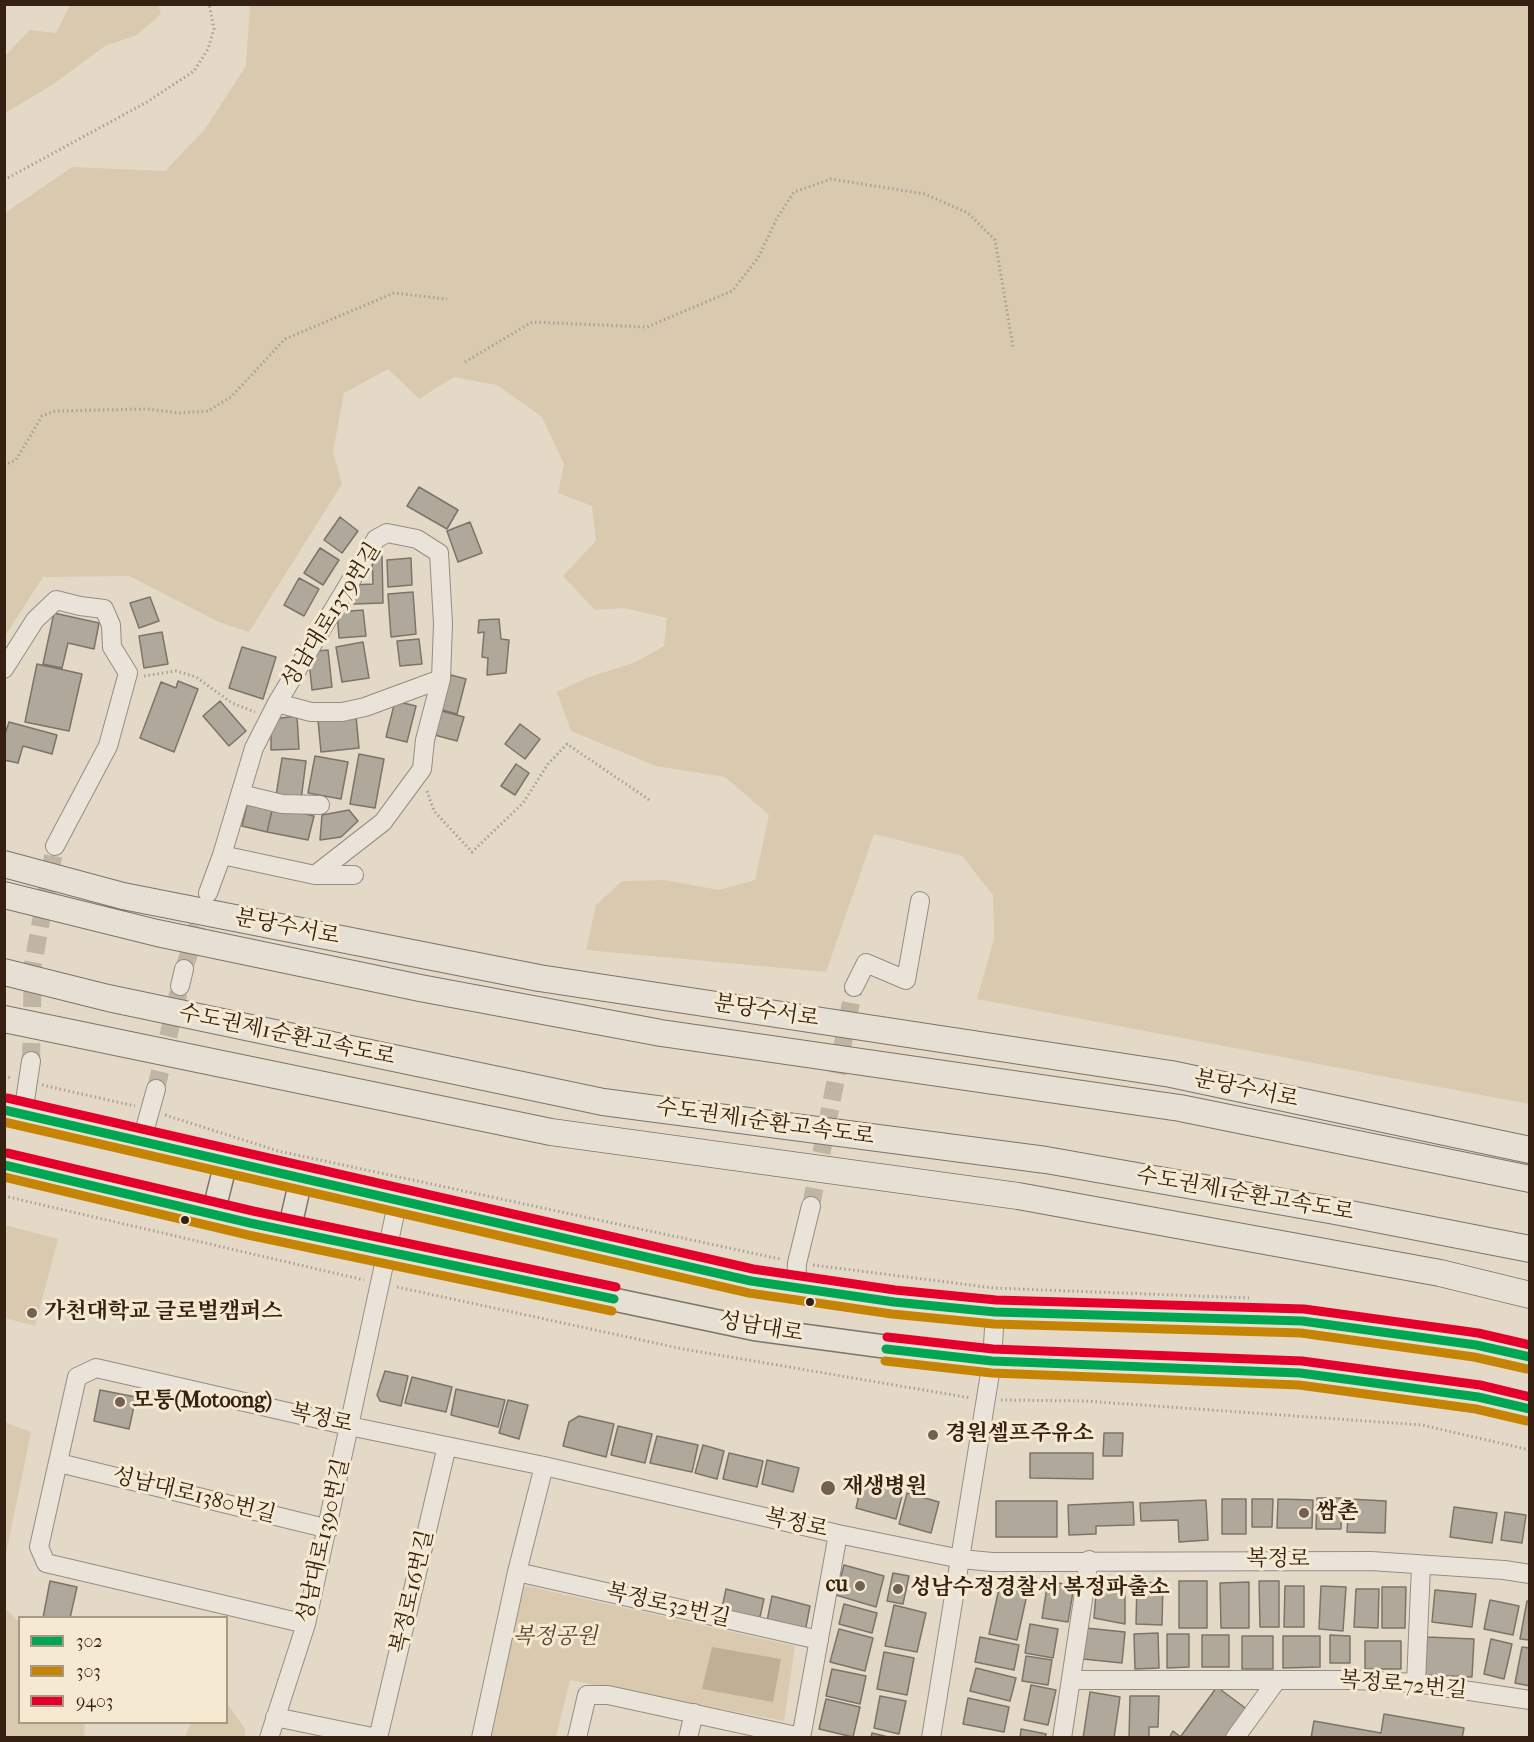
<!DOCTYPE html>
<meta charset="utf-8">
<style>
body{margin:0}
#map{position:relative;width:1534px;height:1742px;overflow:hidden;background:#e3d9c6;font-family:"IM FELL French Canon",serif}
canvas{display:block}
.frame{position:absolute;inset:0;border:6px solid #352011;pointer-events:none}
.legend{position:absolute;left:18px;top:1616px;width:210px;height:108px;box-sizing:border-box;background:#f5e9d2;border:2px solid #a89985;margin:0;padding:8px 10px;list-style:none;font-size:18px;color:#352011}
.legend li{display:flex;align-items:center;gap:12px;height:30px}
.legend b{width:30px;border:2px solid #a89985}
</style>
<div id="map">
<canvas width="1534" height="1742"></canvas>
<div class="frame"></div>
<ul class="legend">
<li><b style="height:8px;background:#00a651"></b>302</li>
<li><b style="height:8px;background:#c68404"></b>303</li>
<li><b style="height:8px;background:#e4002b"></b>9403</li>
</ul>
</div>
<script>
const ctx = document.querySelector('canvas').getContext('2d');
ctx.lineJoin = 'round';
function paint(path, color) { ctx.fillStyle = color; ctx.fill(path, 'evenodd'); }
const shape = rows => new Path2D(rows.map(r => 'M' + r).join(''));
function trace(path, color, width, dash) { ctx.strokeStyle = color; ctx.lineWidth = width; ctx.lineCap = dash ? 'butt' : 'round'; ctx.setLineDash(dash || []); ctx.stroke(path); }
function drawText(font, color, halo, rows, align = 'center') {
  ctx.font = font + ' "IM FELL French Canon","Noto Serif KR",serif'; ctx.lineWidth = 6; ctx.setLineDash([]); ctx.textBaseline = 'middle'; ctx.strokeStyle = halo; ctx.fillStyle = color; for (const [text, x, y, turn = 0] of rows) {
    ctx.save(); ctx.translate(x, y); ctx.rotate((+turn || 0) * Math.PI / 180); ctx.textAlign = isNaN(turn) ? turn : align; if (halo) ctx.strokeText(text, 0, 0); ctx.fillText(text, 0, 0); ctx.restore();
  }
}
paint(shape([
 [70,5,158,5,161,14,137,35,105,46,52,85,5,113,5,56,30,30,56,33],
 [250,5,1529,5,1529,1104,977,999,994,939,993,895,962,856,874,834,826,972,586,950,596,905,622,881,664,880,719,890,755,880,769,815,725,777,656,766,571,731,557,692,587,678,636,662,664,646,667,618,624,608,595,610,563,576,596,541,592,506,558,493,564,464,542,417,497,385,454,377,419,399,388,369,344,393,333,452,342,484,249,632,219,622,129,576,43,577,5,636,5,213,72,167,165,171,205,129,246,66],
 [5,1225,58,1239,35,1326,5,1318],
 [5,1422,31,1432,5,1559],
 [522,1585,795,1646,784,1721,570,1680,556,1737,486,1738],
 [5,1608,19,1622,20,1722,85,1723,84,1737,5,1737],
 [227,1703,245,1729,245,1737,185,1737,191,1723,226,1722]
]), '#d9caaf');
paint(shape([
 [712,1647,781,1659,773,1702,702,1689]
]), '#bfaf95');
const building = shape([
 [419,487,458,510,447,529,407,506,419,487],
 [340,517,358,531,342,553,324,540,340,517],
 [470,522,482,553,458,562,447,531,470,522],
 [320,548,339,560,323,585,304,573,320,548],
 [382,556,383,603,354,604,353,585,373,584,372,557,382,556],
 [411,558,412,585,388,587,387,560,411,558],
 [299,578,319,589,304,616,284,605,299,578],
 [413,592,416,634,391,637,388,594,413,592],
 [150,597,159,621,139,628,130,603,150,597],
 [363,610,366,636,339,638,337,612,363,610],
 [54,613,99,623,94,649,68,643,62,668,43,664,54,613],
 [499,619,501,639,509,640,506,673,487,675,488,658,482,657,484,632,478,633,479,620,499,619],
 [162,632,168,664,144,668,139,636,162,632],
 [419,639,422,664,400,666,397,641,419,639],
 [363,642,369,678,342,682,336,647,363,642],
 [242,647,276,657,263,699,229,688,242,647],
 [328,650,332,687,312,690,308,652,328,650],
 [37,664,82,674,69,731,25,722,37,664],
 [451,675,466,679,457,714,442,710,451,675],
 [178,681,198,689,174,752,140,738,161,682,176,688,178,681],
 [220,701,246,731,229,746,203,716,220,701],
 [395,701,416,706,407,742,386,737,395,701],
 [438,710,464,717,457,741,431,734,438,710],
 [297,716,299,749,271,750,271,726,281,718,297,716],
 [356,716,359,748,321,752,318,720,356,716],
 [9,722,57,735,52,754,23,746,18,763,4,760,4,737,9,722],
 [520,724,540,739,525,759,505,744,520,724],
 [359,754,384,759,375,808,350,804,359,754],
 [315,756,348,762,341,799,308,793,315,756],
 [282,758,306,761,301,800,276,796,282,758],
 [516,764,529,773,515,795,501,786,516,764],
 [248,801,273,806,267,832,242,826,248,801],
 [273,806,314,816,308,840,267,832,273,806],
 [349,810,358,821,341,837,320,840,322,815,349,810],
 [385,1371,408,1376,401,1406,380,1401,377,1395,385,1371],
 [412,1377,452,1387,446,1412,405,1403,412,1377],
 [456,1389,505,1400,498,1427,451,1415,456,1389],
 [100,1390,136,1397,129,1429,94,1421,100,1390],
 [508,1400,528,1405,519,1439,499,1433,508,1400],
 [579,1416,614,1424,606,1457,563,1446,569,1422,579,1416],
 [618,1426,652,1434,645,1463,611,1455,618,1426],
 [1104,1433,1123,1433,1122,1456,1103,1456,1104,1433],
 [657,1436,698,1445,692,1472,650,1463,657,1436],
 [703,1445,724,1451,717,1479,695,1473,703,1445],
 [729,1453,763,1461,757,1487,723,1479,729,1453],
 [1030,1453,1093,1453,1093,1479,1030,1478,1030,1453],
 [767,1460,799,1468,793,1492,762,1484,767,1460],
 [862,1482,903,1492,896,1519,856,1508,862,1482],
 [907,1493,939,1502,931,1533,899,1524,907,1493],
 [1317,1498,1342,1498,1341,1529,1316,1529,1317,1498],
 [1222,1499,1246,1499,1246,1534,1222,1534,1222,1499],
 [1252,1499,1273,1499,1272,1527,1252,1527,1252,1499],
 [1278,1499,1313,1500,1312,1528,1277,1528,1278,1499],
 [1349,1499,1386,1501,1385,1533,1347,1532,1349,1499],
 [1206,1500,1208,1540,1179,1542,1178,1520,1141,1521,1140,1503,1206,1500],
 [996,1501,1057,1501,1057,1537,996,1537,996,1501],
 [1133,1502,1134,1525,1096,1526,1096,1534,1069,1535,1068,1505,1133,1502],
 [1454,1507,1497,1513,1492,1543,1450,1537,1454,1507],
 [1505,1512,1526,1515,1522,1543,1501,1540,1505,1512],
 [844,1565,884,1576,876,1607,836,1595,844,1565],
 [893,1573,909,1576,903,1604,887,1601,893,1573],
 [50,1581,77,1587,70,1618,43,1618,50,1581],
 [1048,1581,1074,1586,1068,1622,1042,1618,1048,1581],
 [1179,1581,1207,1581,1207,1628,1179,1628,1179,1581],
 [1259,1581,1279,1581,1279,1627,1260,1627,1259,1581],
 [1106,1582,1125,1582,1125,1624,1094,1618,1096,1592,1106,1582],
 [1137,1582,1163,1583,1162,1625,1136,1624,1137,1582],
 [1249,1582,1249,1628,1221,1628,1220,1583,1249,1582],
 [1000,1584,1028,1590,1017,1640,989,1634,1000,1584],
 [1285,1586,1304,1586,1304,1627,1284,1627,1285,1586],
 [1321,1586,1346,1587,1343,1631,1319,1629,1321,1586],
 [1382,1587,1406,1587,1405,1628,1382,1628,1382,1587],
 [726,1589,764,1599,759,1621,721,1613,726,1589],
 [1356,1589,1379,1589,1378,1628,1354,1627,1356,1589],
 [1435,1590,1476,1594,1472,1627,1432,1622,1435,1590],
 [772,1596,810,1606,805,1632,767,1621,772,1596],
 [1490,1600,1519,1606,1513,1635,1484,1629,1490,1600],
 [1527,1601,1530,1602,1530,1640,1520,1639,1527,1601],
 [844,1604,877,1613,872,1633,839,1624,844,1604],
 [894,1605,926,1613,917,1652,885,1646,894,1605],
 [1030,1624,1058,1629,1053,1658,1025,1653,1030,1624],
 [1086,1628,1125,1632,1122,1663,1083,1659,1086,1628],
 [839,1629,873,1638,865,1671,830,1662,839,1629],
 [1158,1633,1159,1668,1135,1669,1134,1634,1158,1633],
 [1167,1634,1189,1634,1189,1667,1167,1668,1167,1634],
 [1202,1635,1229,1635,1229,1667,1202,1667,1202,1635],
 [1330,1635,1350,1636,1350,1663,1330,1663,1330,1635],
 [1242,1636,1273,1636,1273,1669,1242,1669,1242,1636],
 [1283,1636,1320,1636,1320,1667,1283,1668,1283,1636],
 [980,1637,1019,1645,1014,1670,975,1662,980,1637],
 [1427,1637,1474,1639,1472,1677,1425,1675,1427,1637],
 [1491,1639,1512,1644,1504,1679,1484,1674,1491,1639],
 [1365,1641,1401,1641,1401,1669,1365,1669,1365,1641],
 [1522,1647,1530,1648,1530,1686,1515,1683,1522,1647],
 [884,1652,914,1658,907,1695,877,1689,884,1652],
 [1026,1656,1052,1660,1048,1685,1022,1681,1026,1656],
 [976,1668,1016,1678,1010,1701,970,1691,976,1668],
 [832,1669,866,1676,860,1704,826,1696,832,1669],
 [1031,1685,1056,1690,1048,1725,1024,1720,1031,1685],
 [1217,1687,1248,1710,1228,1738,1183,1738,1181,1736,1217,1687],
 [1090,1692,1120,1697,1114,1738,1083,1738,1090,1692],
 [880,1696,906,1701,899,1734,874,1728,880,1696],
 [1130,1696,1159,1696,1158,1727,1149,1727,1149,1738,1129,1738,1130,1696],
 [968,1698,1009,1707,1004,1732,963,1724,968,1698],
 [826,1699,860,1707,853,1737,819,1729,826,1699],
 [1384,1714,1464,1728,1462,1738,1311,1738,1314,1721,1381,1733,1384,1714],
 [1021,1729,1046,1734,1045,1738,1020,1738,1021,1729],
 [1173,1731,1182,1738,1169,1738,1173,1731],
 [872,1733,892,1738,871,1738,872,1733]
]);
paint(building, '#b0a89b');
trace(building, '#7d7469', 1.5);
trace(shape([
 [184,969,205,902],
 [31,1061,33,964,55,846],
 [156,1089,180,986],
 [811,1206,854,987]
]), '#c0b4a2', 18, [18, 9]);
const minor = shape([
 [4,669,35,620,56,600,80,606,104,609,111,625,112,647,128,673,108,746,55,846],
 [277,703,376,539,387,533,417,539,439,553,443,624,441,679],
 [241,794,282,804,320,805],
 [222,855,315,875,354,875],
 [208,893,222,855,254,748,277,703,311,712,342,712,365,707,441,679,425,740,422,769,383,822,315,875],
 [180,986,184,969],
 [854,987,866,963,906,980,920,901],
 [23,1114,31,1061],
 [141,1143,156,1089],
 [796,1286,797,1263,811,1206],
 [59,1463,329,1529],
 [517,1572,819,1640],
 [306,1624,46,1563,39,1547,77,1377,96,1368,349,1426,544,1466,838,1534,961,1559,992,1562,1371,1561,1504,1570,1530,1574],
 [1072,1680,1354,1680,1416,1683,1530,1700],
 [1416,1683,1421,1566],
 [275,1717,377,1738],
 [269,1738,306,1624,398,1200],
 [378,1738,447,1446],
 [481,1738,517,1572,544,1466],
 [577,1738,587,1695,608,1695,801,1737],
 [688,1738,694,1713],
 [801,1738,838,1534],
 [931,1738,992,1361,995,1312],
 [1062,1738,1089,1560],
 [1235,1738,1277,1680]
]);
const major = shape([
 [4,1110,141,1143,751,1281,894,1302,995,1312,1302,1321,1476,1345,1530,1357],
 [4,1165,250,1223,754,1329,992,1361,1300,1373,1478,1397,1530,1409],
 [213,1214,226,1162],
 [289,1231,301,1179]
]);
const highway = shape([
 [4,864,123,896,539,978,1171,1074,1530,1150],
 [4,895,157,933,420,988,661,1033,1180,1108,1530,1179],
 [4,972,108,998,603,1102,1046,1160,1335,1211,1530,1249],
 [4,1019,551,1132,1018,1196,1440,1273,1530,1295]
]);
trace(minor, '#968d81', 20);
trace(major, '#7d7469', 25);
trace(highway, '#7d7469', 28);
trace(shape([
 [4,180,147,102,194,71,208,49,214,29,209,4],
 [465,362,532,322,647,327,732,291,758,258,777,218,794,192,831,179,925,194,968,213,995,240,1013,347],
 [4,465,16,460,42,416,55,411,147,409,179,413,208,411,231,397,285,339,394,293,447,299],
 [144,676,176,671,196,677,232,703,255,712],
 [427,791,434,811,472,852,523,803,548,764,567,744,651,801],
 [4,1076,12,1078],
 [42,1085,135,1106],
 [165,1115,278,1151,780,1259],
 [4,1196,364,1280],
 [813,1265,994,1288,1249,1298],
 [397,1287,683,1349,971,1398],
 [1001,1400,1085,1401,1422,1425,1530,1450]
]), '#a8a198', 3, [1.5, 3]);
trace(minor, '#e9e3da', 18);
trace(major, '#e5dfd4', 22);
trace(highway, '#e5dfd4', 26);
trace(shape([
 [4,1110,751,1281,894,1302,995,1312,1302,1321,1476,1345,1530,1357],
 [4,1165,250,1223,614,1299],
 [886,1349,992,1361,1300,1373,1478,1397,1530,1409]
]), '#00a651', 9);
trace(shape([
 [4,1122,749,1293,892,1314,994,1324,1301,1333,1474,1357,1527,1369],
 [4,1177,248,1235,612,1311],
 [885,1361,992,1373,1299,1385,1476,1409,1527,1421]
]), '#c68404', 9);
trace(shape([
 [7,1098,753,1269,895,1290,996,1300,1304,1309,1478,1333,1530,1345],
 [7,1153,253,1211,616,1287],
 [887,1337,993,1349,1302,1361,1480,1385,1530,1397]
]), '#e4002b', 9);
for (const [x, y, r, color] of [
 [185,1220,5,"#352011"],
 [810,1302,5,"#352011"],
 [32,1313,6,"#726150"],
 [120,1402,6,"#726150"],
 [933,1435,6,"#726150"],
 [828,1488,8,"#726150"],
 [1304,1513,6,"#726150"],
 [860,1586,6,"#726150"],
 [898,1589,6,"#726150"]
]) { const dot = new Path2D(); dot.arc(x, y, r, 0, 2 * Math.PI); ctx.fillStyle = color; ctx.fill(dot); trace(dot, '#f5e9d2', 2); }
drawText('22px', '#352011', '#f5e9d2', [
 ["성남대로1379번길",332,616,-58],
 ["분당수서로",287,928,11],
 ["분당수서로",766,1012,9],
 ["수도권제1순환고속도로",287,1036,12],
 ["분당수서로",1246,1090,12],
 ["수도권제1순환고속도로",765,1123,8],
 ["수도권제1순환고속도로",1245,1195,10],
 ["성남대로",761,1328,10],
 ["복정로",321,1419,13],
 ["성남대로1380번길",194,1496,14],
 ["복정로",796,1524,13],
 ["성남대로1390번길",324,1541,-77],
 ["복정로",1278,1560,1],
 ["복정로16번길",413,1592,-77],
 ["복정로32번길",668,1606,13],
 ["복정로72번길",1403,1686,5]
]);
drawText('bold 22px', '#352011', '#f5e9d2', [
 ["가천대학교 글로벌캠퍼스",44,1313],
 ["모퉁(Motoong)",132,1402],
 ["경원셀프주유소",945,1435],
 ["재생병원",842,1488],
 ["쌈촌",1316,1513],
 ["cu",848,1586,"right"],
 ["성남수정경찰서 복정파출소",910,1589]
], 'left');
drawText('italic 22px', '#5c4734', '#f5e9d2', [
 ["복정공원",555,1638]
]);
</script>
